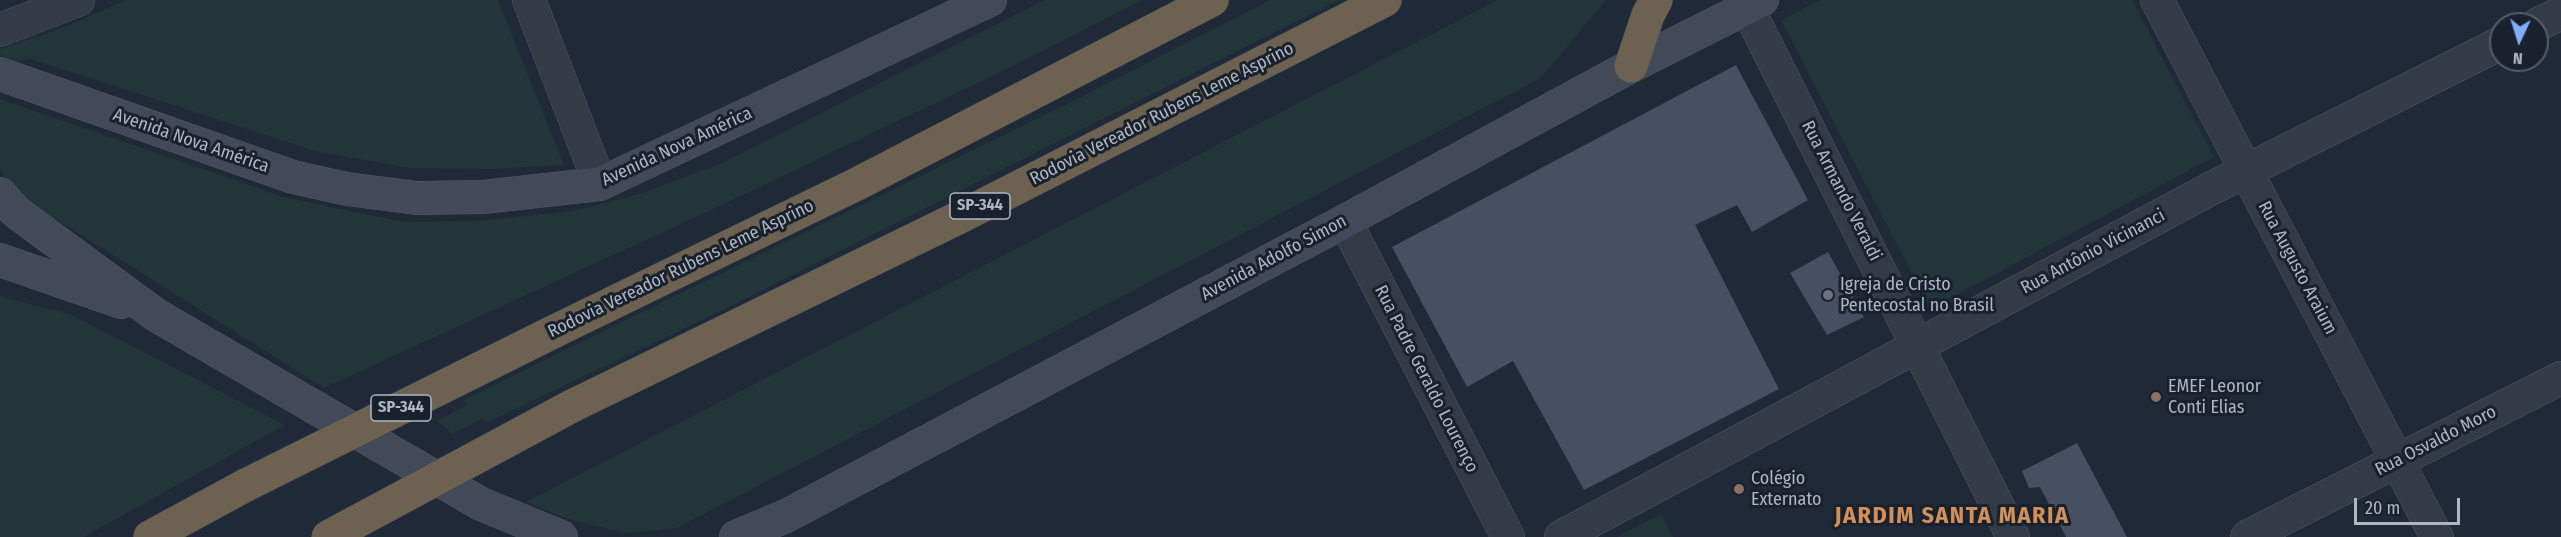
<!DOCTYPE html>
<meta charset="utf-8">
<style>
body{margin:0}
#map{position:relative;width:2561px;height:537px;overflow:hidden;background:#202937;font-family:"Fira Sans Condensed",sans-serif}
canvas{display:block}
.north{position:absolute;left:2489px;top:12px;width:60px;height:60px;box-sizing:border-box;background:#19212c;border:2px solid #555d69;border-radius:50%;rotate:184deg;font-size:16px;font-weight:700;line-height:24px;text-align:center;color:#aeb6c4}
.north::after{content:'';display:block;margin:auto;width:21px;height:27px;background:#81adf6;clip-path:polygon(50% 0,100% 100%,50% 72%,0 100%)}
.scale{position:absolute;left:2354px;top:498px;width:106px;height:27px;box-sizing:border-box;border:3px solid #aeb6c4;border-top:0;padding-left:8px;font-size:18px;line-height:21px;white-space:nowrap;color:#aeb6c4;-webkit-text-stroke:4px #19212c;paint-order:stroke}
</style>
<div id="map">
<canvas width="2561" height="537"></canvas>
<div class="north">N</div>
<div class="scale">20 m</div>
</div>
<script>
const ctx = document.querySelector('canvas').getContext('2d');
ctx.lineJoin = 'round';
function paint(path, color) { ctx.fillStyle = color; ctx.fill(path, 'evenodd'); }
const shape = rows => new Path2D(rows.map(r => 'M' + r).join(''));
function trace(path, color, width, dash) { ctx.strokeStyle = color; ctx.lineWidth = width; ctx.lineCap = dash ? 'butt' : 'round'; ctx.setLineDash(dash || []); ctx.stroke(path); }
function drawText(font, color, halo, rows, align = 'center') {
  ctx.font = font + ' "Fira Sans Condensed",sans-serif'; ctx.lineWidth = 6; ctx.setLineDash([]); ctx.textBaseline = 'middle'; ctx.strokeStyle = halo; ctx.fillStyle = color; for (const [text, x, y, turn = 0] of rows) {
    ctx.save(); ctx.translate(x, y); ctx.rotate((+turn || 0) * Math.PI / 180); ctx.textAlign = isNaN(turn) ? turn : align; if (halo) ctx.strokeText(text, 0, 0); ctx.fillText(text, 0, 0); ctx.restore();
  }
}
paint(shape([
 [126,0,498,0,564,165,492,169,410,168,318,152,31,59,16,61,0,56,0,49,67,26],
 [1044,0,1142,0,1011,67,707,212,324,388,32,204,8,183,0,169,0,99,284,197,349,211,405,222,476,221,573,211,642,193,722,163],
 [1270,0,1339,0,717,313,488,422,481,419,453,434,437,421,467,405,463,400,1075,100],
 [1498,0,1606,0,1541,78,677,528,625,533,568,519,526,502],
 [1820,0,2132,0,2214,157,1930,309,1781,20],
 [0,296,72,315,285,425,84,537,0,537],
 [1661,514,1673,537,1617,537]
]), '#223538');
paint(shape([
 [1736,65,1808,200,1752,232,1737,205,1695,225,1779,389,1584,490,1513,361,1467,387,1392,247],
 [1828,252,1864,317,1827,335,1790,273],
 [2077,443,2127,537,2066,537,2040,487,2029,488,2022,471]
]), '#465061');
const minor = shape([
 [529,0,600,184],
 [2157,0,2437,537],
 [1747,7,2013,537],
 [2537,25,2561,13],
 [0,30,78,0],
 [1345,221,1508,537],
 [1561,537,2212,188,2501,43],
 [2247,537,2561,378]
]);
const secondary = shape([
 [0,74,293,177,347,189,417,198,483,197,600,184,990,0],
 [0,194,16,212,156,315,481,504,561,537],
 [0,260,121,302],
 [736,537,786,516,1345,221,1631,66,1762,0]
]);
const motorway = shape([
 [1631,66,1648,15,1656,0],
 [555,331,859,183,1212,0],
 [572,406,960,217,1385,0],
 [150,537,246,485]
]);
trace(minor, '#515965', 34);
trace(secondary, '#515965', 34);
trace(motorway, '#3e4652', 34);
trace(minor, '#333b47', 33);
trace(secondary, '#424a5a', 33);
trace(motorway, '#6d6251', 33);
const motorwayBridge = shape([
 [246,485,555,331],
 [328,537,572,406]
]);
trace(motorwayBridge, '#3e4652', 34, []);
trace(motorwayBridge, '#6d6251', 33);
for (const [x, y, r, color] of [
 [1828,295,6,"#6b7280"],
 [2156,397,6,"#8d6e63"],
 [1739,489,6,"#8d6e63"]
]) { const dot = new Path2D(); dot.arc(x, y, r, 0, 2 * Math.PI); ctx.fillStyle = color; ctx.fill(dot); trace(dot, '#19212c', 2); }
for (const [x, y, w] of [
 [980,206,60],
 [401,408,60]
]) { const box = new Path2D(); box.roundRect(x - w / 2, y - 13, w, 26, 4.5); ctx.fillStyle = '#19212c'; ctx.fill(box); trace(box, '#aeb6c4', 1.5); }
drawText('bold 16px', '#aeb6c4', null, [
 ["SP-344",980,206],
 ["SP-344",401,408]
]);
drawText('18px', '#aeb6c4', '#19212c', [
 ["Rodovia Vereador Rubens Leme Asprino",1162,114,-27],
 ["Avenida Nova América",191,141,19],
 ["Avenida Nova América",677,147,-25],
 ["Rua Armando Veraldi",1841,191,63],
 ["Rua Antônio Vicinanci",2093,252,-28],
 ["Avenida Adolfo Simon",1274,258,-28],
 ["Rua Augusto Araium",2297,268,62],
 ["Rodovia Vereador Rubens Leme Asprino",681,269,-26],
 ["Rua Padre Geraldo Lourenço",1426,379,63],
 ["Rua Osvaldo Moro",2436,441,-27]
]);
drawText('18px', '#aeb6c4', '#19212c', [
 ["Igreja de Cristo",1840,285],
 ["Pentecostal no Brasil",1840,306],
 ["EMEF Leonor",2168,387],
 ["Conti Elias",2168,408],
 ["Colégio",1751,479],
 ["Externato",1751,500]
], 'left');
ctx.letterSpacing = '1.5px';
drawText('bold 24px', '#d1905b', '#19212c', [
 ["JARDIM SANTA MARIA",1952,516]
]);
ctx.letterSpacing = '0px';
</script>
